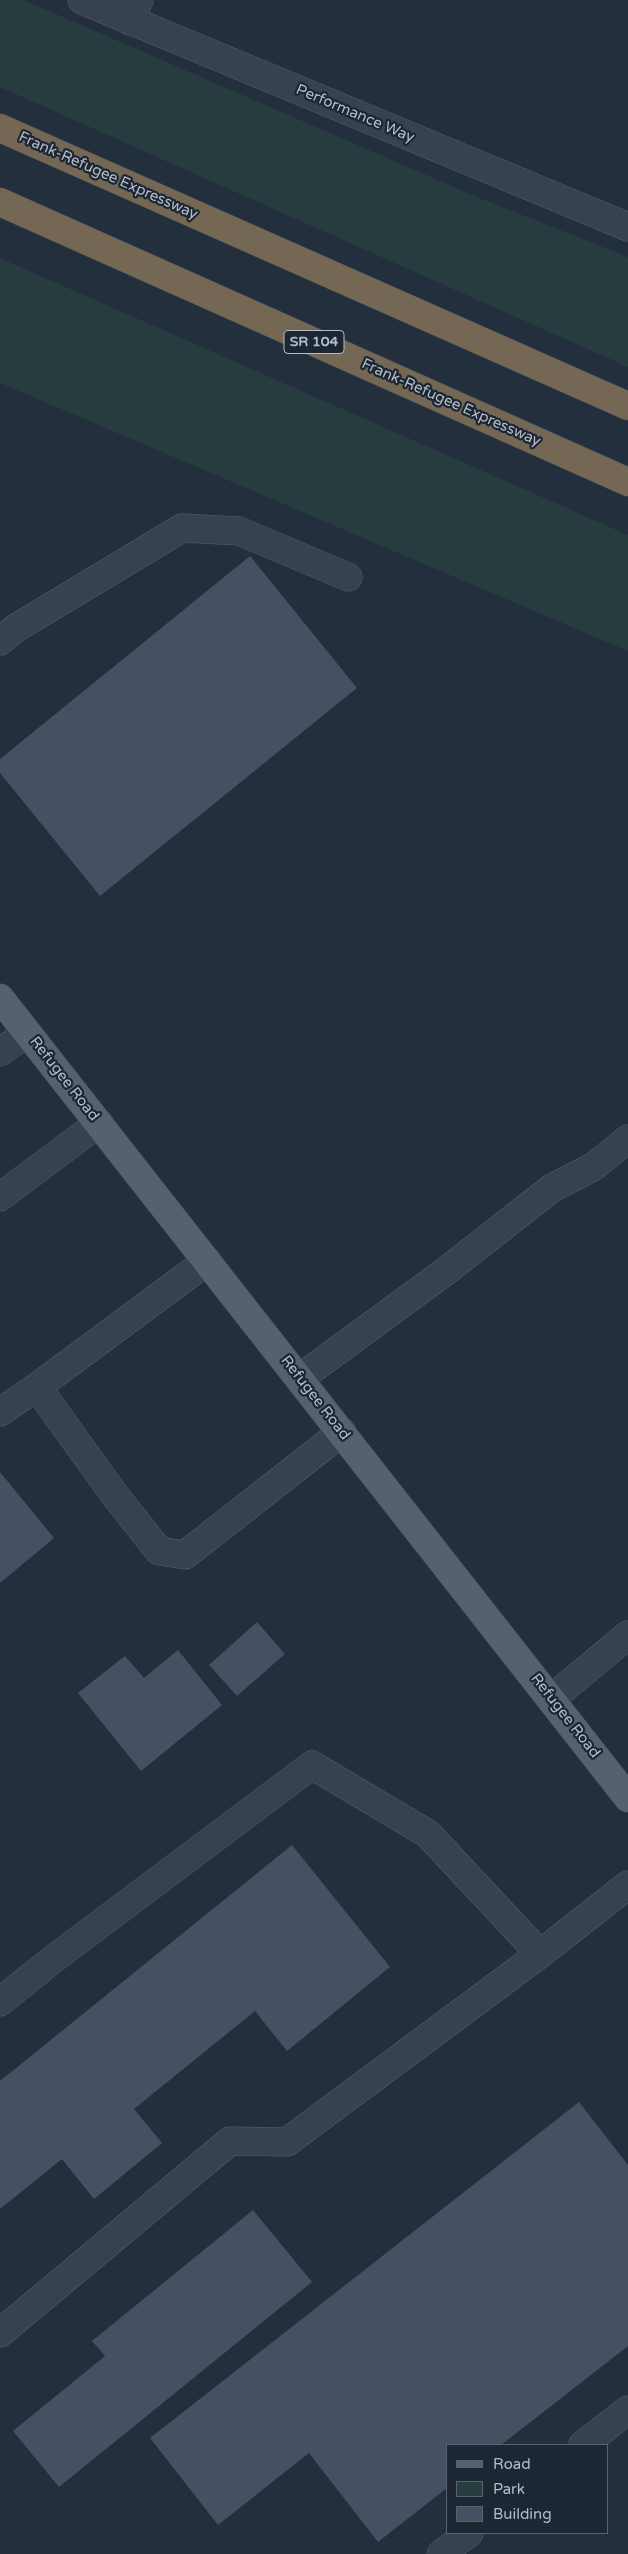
<!DOCTYPE html>
<style>
body{margin:0}
#map{position:relative;width:628px;height:2554px;overflow:hidden;background:#242f3e;font-family:"Varela Round",sans-serif}
canvas{display:block}
.legend{position:absolute;left:446px;top:2444px;width:162px;height:90px;box-sizing:border-box;background:#1d2633;border:1px solid #59626f;margin:0;padding:6px 9px;list-style:none;font-size:15px;color:#b4bcc9}
.legend li{display:flex;align-items:center;gap:10px;height:25px}
.legend b{width:25px;border:1px solid #59626f}
</style>
<div id="map">
<canvas width="628" height="2554"></canvas>
<ul class="legend">
<li><b style="height:6px;background:#56606e"></b>Road</li>
<li><b style="height:14px;background:#263c3f"></b>Park</li>
<li><b style="height:14px;background:#455162"></b>Building</li>
</ul>
</div>
<script>
const ctx = document.querySelector('canvas').getContext('2d');
ctx.lineJoin = 'round';
function paint(path, color) { ctx.fillStyle = color; ctx.fill(path, 'evenodd'); }
const shape = rows => new Path2D(rows.map(r => 'M' + r).join(''));
function trace(path, color, width, dash) { ctx.strokeStyle = color; ctx.lineWidth = width; ctx.lineCap = dash ? 'butt' : 'round'; ctx.setLineDash(dash || []); ctx.stroke(path); }
function drawText(font, color, halo, rows, align = 'center') {
  ctx.font = font + ' "Varela Round",sans-serif'; ctx.lineWidth = 4.5; ctx.setLineDash([]); ctx.textBaseline = 'middle'; ctx.strokeStyle = halo; ctx.fillStyle = color; for (const [text, x, y, turn = 0] of rows) {
    ctx.save(); ctx.translate(x, y); ctx.rotate((+turn || 0) * Math.PI / 180); ctx.textAlign = isNaN(turn) ? turn : align; if (halo) ctx.strokeText(text, 0, 0); ctx.fillText(text, 0, 0); ctx.restore();
  }
}
paint(shape([
 [0,0,24,0,477,197,628,257,628,367,0,87],
 [0,258,628,535,628,651,0,383]
]), '#263c3f');
paint(shape([
 [250,556,357,688,100,896,0,773,0,759],
 [0,1472,54,1538,0,1583],
 [257,1622,285,1654,237,1696,209,1665],
 [178,1650,222,1705,141,1771,78,1693,125,1656,144,1678],
 [292,1845,390,1967,287,2051,255,2011,134,2109,162,2143,94,2199,62,2159,0,2209,0,2081],
 [579,2102,628,2165,628,2346,501,2445,447,2445,447,2488,378,2542,309,2453,218,2525,150,2438],
 [253,2210,312,2282,59,2487,13,2431,105,2356,92,2341]
]), '#455162');
const minor = shape([
 [82,0,628,227],
 [130,21,139,0],
 [0,641,16,628,182,528,239,531,348,577],
 [0,1052,27,1033],
 [0,1197,99,1123],
 [300,1378,446,1271,552,1188,593,1167,628,1139],
 [37,1387,114,1494,159,1551,185,1555,342,1432],
 [0,1412,37,1387,207,1261],
 [551,1699,628,1635],
 [0,2002,52,1960,312,1765,428,1834,540,1954],
 [0,2333,230,2141,287,2142,540,1954,628,1885],
 [583,2445,628,2410],
 [441,2554,469,2533]
]);
const major = shape([
 [0,998,628,1798]
]);
const highway = shape([
 [0,128,628,406],
 [0,202,628,482]
]);
trace(minor, '#565f6c', 29);
trace(major, '#414a57', 29);
trace(highway, '#434c59', 29);
trace(minor, '#38414e', 28);
trace(major, '#56606e', 28);
trace(highway, '#746855', 28);
for (const [x, y, w] of [
 [314,342,60]
]) { const box = new Path2D(); box.roundRect(x - w / 2, y - 11.5, w, 23, 4); ctx.fillStyle = '#1d2633'; ctx.fill(box); trace(box, '#b4bcc9', 1); }
drawText('bold 14px', '#b4bcc9', null, [
 ["SR 104",314,342]
]);
drawText('15px', '#b4bcc9', '#1d2633', [
 ["Performance Way",355,114,23],
 ["Frank-Refugee Expressway",108,176,24],
 ["Frank-Refugee Expressway",451,403,24],
 ["Refugee Road",64,1079,52],
 ["Refugee Road",315,1398,52],
 ["Refugee Road",565,1716,52]
]);
</script>
